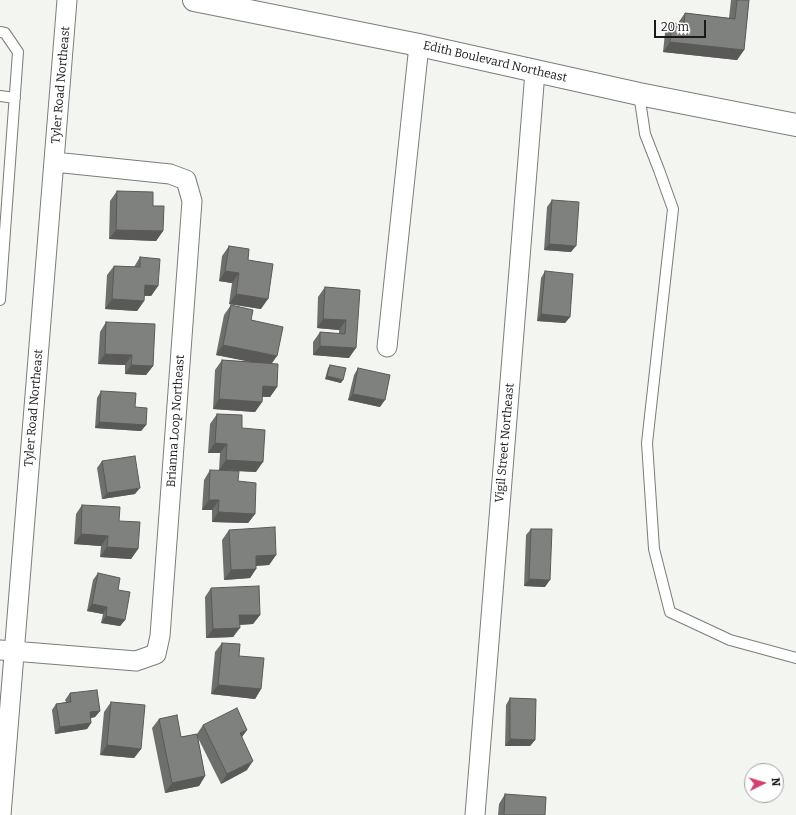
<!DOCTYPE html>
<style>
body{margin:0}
#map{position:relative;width:796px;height:815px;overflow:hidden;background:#f3f5f1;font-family:Bitter,serif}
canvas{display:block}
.north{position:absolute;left:744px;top:763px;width:40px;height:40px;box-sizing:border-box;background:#fff;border:1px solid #a3a3a3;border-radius:50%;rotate:85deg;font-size:11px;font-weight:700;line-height:16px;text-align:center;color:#191a19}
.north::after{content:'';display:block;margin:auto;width:14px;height:18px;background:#d1436d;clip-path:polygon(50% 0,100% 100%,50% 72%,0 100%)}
.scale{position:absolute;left:654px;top:20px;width:52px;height:18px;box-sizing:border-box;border:2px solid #191a19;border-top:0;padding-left:5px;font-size:12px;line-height:14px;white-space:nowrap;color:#191a19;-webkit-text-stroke:3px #fff;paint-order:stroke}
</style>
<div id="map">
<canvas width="796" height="815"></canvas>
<div class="north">N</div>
<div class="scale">20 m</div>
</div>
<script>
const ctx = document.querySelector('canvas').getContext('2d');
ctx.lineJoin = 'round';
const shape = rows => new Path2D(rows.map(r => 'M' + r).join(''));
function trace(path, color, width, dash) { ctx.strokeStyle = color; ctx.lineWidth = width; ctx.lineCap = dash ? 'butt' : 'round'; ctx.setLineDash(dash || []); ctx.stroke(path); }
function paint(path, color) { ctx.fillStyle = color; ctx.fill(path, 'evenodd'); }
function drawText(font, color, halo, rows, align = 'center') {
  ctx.font = font + ' Bitter,serif'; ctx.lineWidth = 3; ctx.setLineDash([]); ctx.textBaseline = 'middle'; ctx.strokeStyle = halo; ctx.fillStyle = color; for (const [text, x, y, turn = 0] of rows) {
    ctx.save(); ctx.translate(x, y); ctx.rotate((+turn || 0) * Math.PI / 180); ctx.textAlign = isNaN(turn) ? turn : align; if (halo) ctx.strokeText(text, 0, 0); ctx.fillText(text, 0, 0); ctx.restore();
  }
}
const service = shape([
 [0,32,5,33,18,52,0,300],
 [639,94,645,134,659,170,673,209,647,443,654,549,670,612,730,640,796,658],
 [0,96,15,98]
]);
const minor = shape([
 [387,347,419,45],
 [0,650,136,661,156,654,160,636,192,201,186,180,170,174,54,162],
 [1,815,67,0],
 [475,815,535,72]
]);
const tertiary = shape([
 [194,0,419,45,639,94,796,125]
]);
trace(service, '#7b7d79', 12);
trace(minor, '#7b7d79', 21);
trace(tertiary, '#7b7d79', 24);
trace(service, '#fff', 10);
trace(minor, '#fff', 19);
trace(tertiary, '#fff', 22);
paint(shape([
 [731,0,749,0,744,50,737,60,663,52,665,33,672,23,678,23,685,13,729,18],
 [117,191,153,206,163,231,156,241,109,239,110,201],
 [552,200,571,252,544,250,547,207],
 [229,246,248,260,261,309,229,304,232,283,219,281,222,256],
 [140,257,158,286,151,296,144,296,144,301,137,311,105,309,107,275,114,266,134,267],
 [545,271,570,317,565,323,537,321,541,278],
 [325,287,360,290,349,358,313,355,313,342,320,332,339,334,339,330,317,328,318,297],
 [231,305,251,320,272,364,277,387,270,397,262,397,262,402,255,412,213,409,215,370,222,360,254,362,216,355,224,315],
 [106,322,153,366,146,375,125,374,125,365,98,364,100,332],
 [330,365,341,383,325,379,328,368],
 [358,368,380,407,348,400,354,375],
 [101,391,135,407,146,425,141,431,95,428,97,398],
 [217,414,242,428,256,472,219,470,220,453,208,453,210,424],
 [102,461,135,494,102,499,97,468],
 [210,470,238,481,255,514,248,523,212,522,212,510,202,510,204,480],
 [82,505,119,521,138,549,131,559,100,557,101,546,74,544,76,514],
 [531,529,545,587,524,586,526,535],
 [229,530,276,555,269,565,256,566,256,569,250,578,224,580,222,540],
 [98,573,118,590,125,620,120,626,101,623,103,614,87,611,93,580],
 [211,588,260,615,253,624,240,625,233,637,206,638,205,597],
 [222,643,239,656,261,689,255,699,211,694,215,652],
 [70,693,100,711,95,717,91,718,91,723,87,729,55,734,52,710,56,704,66,702,65,700],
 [510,698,535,740,530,746,505,746,506,705],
 [111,702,141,749,134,758,100,755,104,712],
 [159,719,181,737,197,734,203,725,247,730,242,737,247,770,221,784,198,738,205,776,199,786,165,793,152,728],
 [505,794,545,815,498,815,499,804]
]), '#6d6f6c');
paint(shape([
 [670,42,744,50,737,60,663,52],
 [116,230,163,231,156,241,109,239],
 [549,244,576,246,571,252,544,250],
 [225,271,239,273,232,283,219,281],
 [145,285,158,286,151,296,138,295],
 [236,294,268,299,261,309,229,304],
 [112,299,144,301,137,311,105,309],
 [541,314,570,317,565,323,537,321],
 [323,319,346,320,339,330,317,328],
 [223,345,277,356,270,366,216,355],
 [320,346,356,348,349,358,313,355],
 [105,354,132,355,125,365,98,364],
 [131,365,153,366,146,375,125,374],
 [327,376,343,380,341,383,325,379],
 [263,386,277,387,270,397,256,396],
 [353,394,385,400,380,407,348,400],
 [219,399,262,402,255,412,213,409],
 [99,422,146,425,141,431,95,428],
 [215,443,227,444,220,453,208,453],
 [226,460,263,462,256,472,219,470],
 [140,488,135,494,102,499,107,493],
 [209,500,219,500,212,510,202,510],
 [218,512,255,514,248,523,212,522],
 [81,534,108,536,101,546,74,544],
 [107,547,138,549,131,559,100,557],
 [276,555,269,565,249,566,256,556],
 [256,569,250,578,224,580,231,570],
 [529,579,550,580,545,587,524,586],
 [92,604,107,607,103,614,87,611],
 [239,615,260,615,253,624,232,625],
 [106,616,125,620,120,626,101,623],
 [240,628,233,637,206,638,213,629],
 [218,685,261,689,255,699,211,694],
 [100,711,95,717,85,719,90,712],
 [91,723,87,729,55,734,60,727],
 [247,730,240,739,240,733],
 [510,739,535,740,530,746,505,746],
 [107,745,141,749,134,758,100,755],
 [253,761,247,770,221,784,227,774],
 [205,776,199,786,165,793,172,783]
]), '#595a58');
const building = shape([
 [737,0,749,0,744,50,670,42,672,23,684,24,685,13,735,19,737,0],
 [117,191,153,192,153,206,164,206,163,231,116,230,117,191],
 [552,200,579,202,576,246,549,244,552,200],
 [229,246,249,249,248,260,273,264,268,299,236,294,239,273,225,271,229,246],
 [140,257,160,259,158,286,145,285,144,301,112,299,114,266,140,267,140,257],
 [545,271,573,274,570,317,541,314,545,271],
 [325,287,360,290,356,348,320,346,320,332,345,334,346,320,323,319,325,287],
 [231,305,253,310,251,320,283,327,277,356,223,345,231,305],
 [106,322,155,324,153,366,131,365,132,355,105,354,106,322],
 [222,360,278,364,277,387,263,386,262,402,219,399,222,360],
 [330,365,346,368,343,380,327,376,330,365],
 [358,368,390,375,385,400,353,394,358,368],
 [101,391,136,393,135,407,147,408,146,425,99,422,101,391],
 [217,414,242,415,242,428,265,430,263,462,226,460,227,444,215,443,217,414],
 [135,456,140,488,107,493,102,461,135,456],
 [210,470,239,471,238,481,256,483,255,514,218,512,219,500,209,500,210,470],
 [82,505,120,507,119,521,140,522,138,549,107,547,108,536,81,534,82,505],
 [275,527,276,555,256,556,256,569,231,570,229,530,275,527],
 [531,529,552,529,550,580,529,579,531,529],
 [98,573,120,578,118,590,130,592,125,620,106,616,107,607,92,604,98,573],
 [259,586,260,615,239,615,240,628,213,629,211,588,259,586],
 [222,643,240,644,239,656,264,658,261,689,218,685,222,643],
 [97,690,100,711,90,712,91,723,60,727,56,704,71,702,70,693,97,690],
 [510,698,536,699,535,740,510,739,510,698],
 [111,702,145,705,141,749,107,745,111,702],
 [237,708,247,730,240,733,253,761,227,774,203,725,237,708],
 [177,715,181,737,197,734,205,776,172,783,159,719,177,715],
 [505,794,546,797,545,815,504,815,505,794]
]);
paint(building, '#7f817e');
trace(building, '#595a58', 1);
drawText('12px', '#191a19', '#fff', [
 ["Edith Boulevard Northeast",495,62,13],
 ["Tyler Road Northeast",61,85,-85],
 ["Tyler Road Northeast",34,408,-85],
 ["Brianna Loop Northeast",176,421,-86],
 ["Vigil Street Northeast",505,443,-85]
]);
</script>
